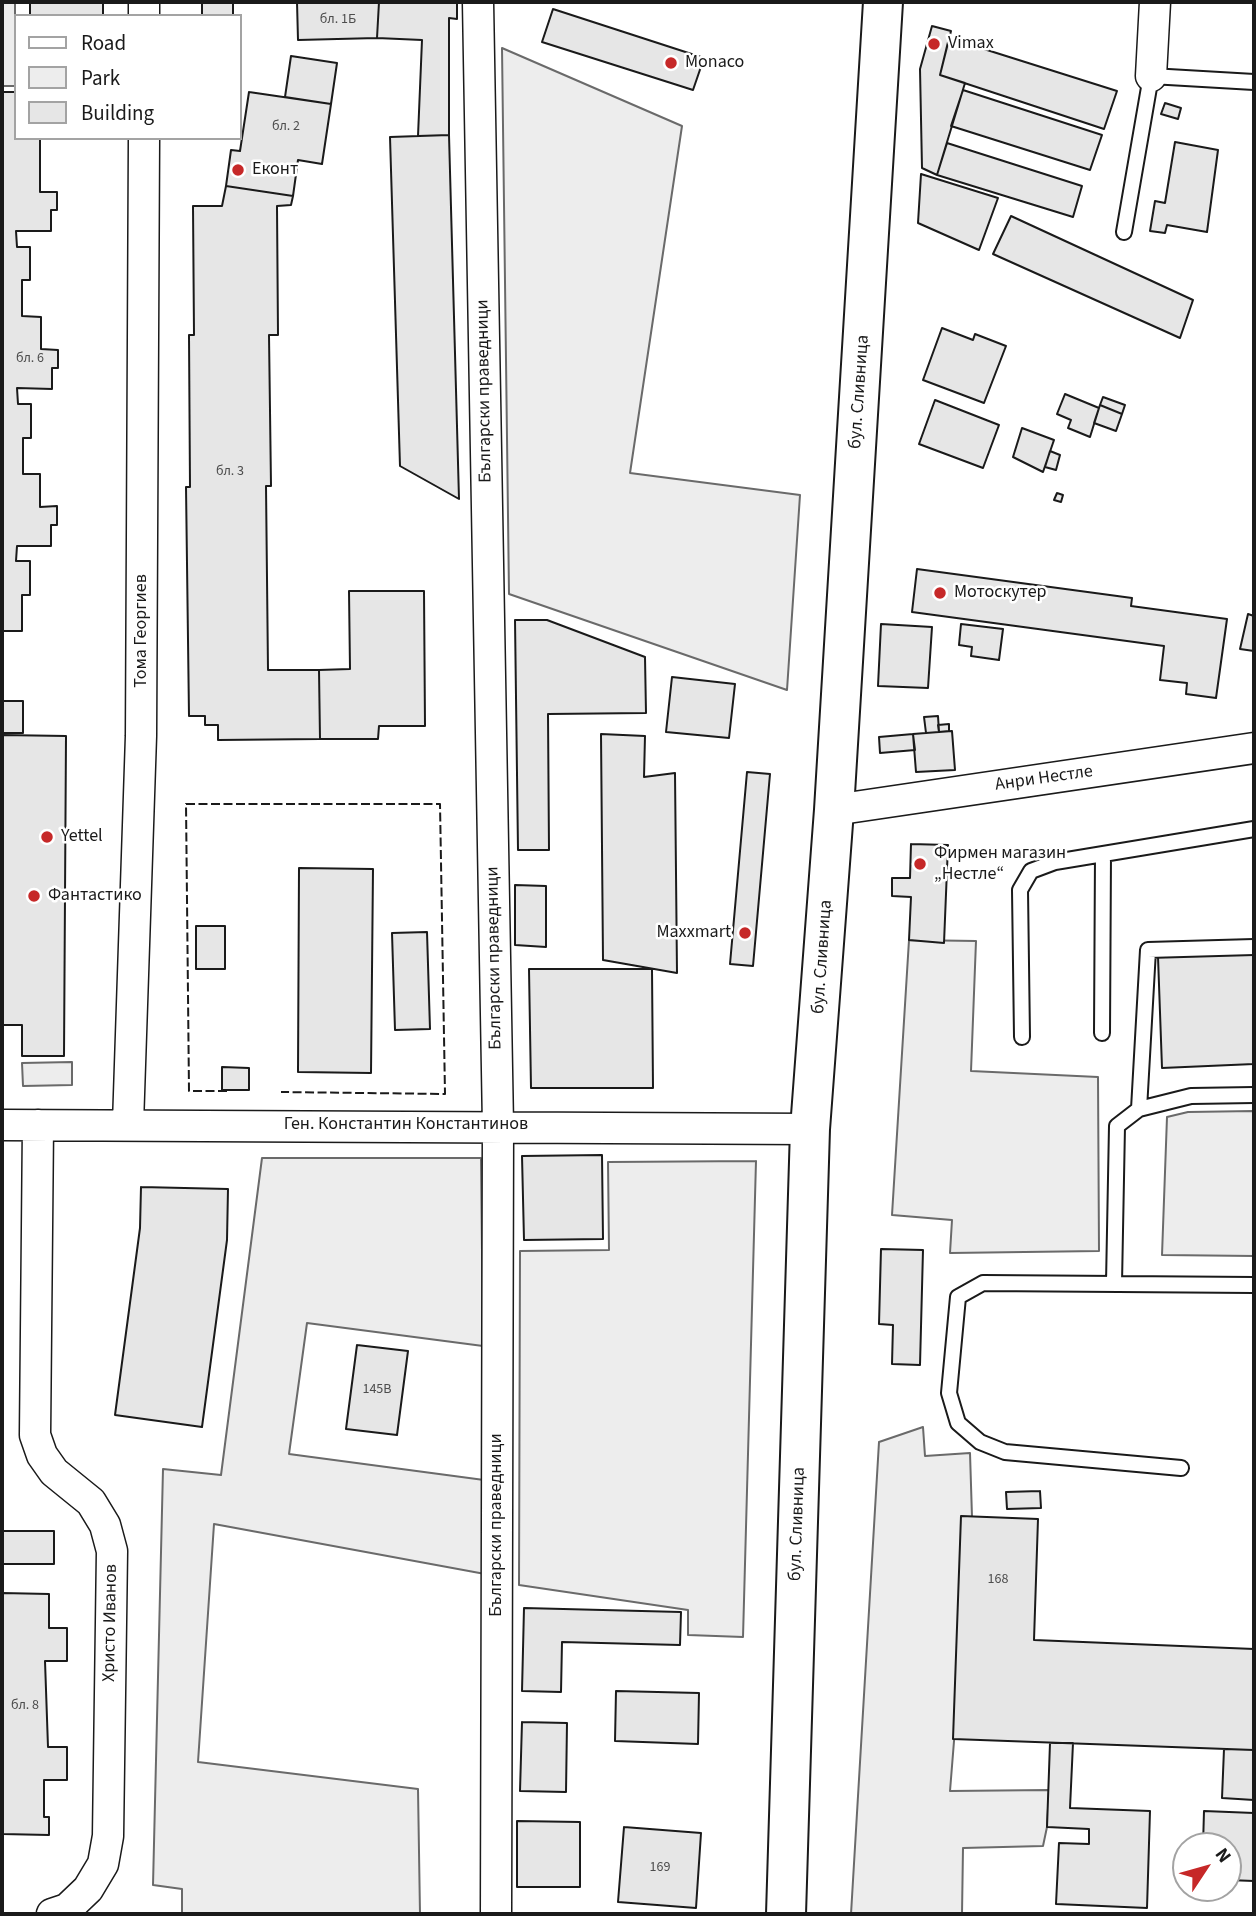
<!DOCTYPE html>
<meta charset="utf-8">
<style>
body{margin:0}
#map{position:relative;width:1256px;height:1916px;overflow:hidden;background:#fff;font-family:"Source Sans 3",sans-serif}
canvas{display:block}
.frame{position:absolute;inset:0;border:4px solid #1a1a1a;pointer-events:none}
.legend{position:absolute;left:14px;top:14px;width:228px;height:126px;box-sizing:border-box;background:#fff;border:2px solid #a3a3a3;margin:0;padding:9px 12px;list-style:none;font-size:21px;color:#1a1a1a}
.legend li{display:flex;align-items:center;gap:14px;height:35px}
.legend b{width:35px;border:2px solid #a3a3a3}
.north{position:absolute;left:1172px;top:1832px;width:70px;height:70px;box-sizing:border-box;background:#fff;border:2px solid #a3a3a3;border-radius:50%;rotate:54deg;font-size:19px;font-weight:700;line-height:28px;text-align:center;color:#1a1a1a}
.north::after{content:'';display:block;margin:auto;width:24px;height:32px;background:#c62828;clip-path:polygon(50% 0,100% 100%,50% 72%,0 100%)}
</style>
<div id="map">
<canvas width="1256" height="1916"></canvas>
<div class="frame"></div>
<ul class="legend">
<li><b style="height:9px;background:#fff"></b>Road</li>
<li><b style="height:19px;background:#ededed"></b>Park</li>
<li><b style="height:19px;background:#e6e6e6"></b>Building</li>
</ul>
<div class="north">N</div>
</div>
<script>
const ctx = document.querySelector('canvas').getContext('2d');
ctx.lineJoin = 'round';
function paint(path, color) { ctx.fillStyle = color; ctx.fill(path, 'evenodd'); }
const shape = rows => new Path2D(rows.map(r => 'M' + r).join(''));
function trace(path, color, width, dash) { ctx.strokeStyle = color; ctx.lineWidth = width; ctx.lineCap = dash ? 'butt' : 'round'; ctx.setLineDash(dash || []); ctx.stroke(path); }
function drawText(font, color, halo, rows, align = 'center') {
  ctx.font = font + ' "Source Sans 3",sans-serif'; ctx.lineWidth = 5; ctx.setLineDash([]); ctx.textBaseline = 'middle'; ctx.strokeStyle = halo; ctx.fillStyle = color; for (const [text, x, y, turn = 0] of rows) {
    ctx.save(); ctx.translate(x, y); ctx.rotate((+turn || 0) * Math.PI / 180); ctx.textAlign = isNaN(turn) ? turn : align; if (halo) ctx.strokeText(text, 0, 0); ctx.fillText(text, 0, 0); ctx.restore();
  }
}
const green = shape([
 [2,2,15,2,15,86,2,86,2,2],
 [502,48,682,126,630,473,800,495,787,690,509,594,502,48],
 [909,940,976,941,971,1071,1098,1077,1099,1251,950,1253,952,1220,892,1215,909,940],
 [72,1062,72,1085,23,1086,22,1063,72,1062],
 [1254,1111,1254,1256,1162,1255,1167,1117,1188,1112,1254,1111],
 [262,1158,481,1158,483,1346,307,1323,289,1454,484,1480,485,1574,214,1524,198,1762,418,1789,420,1914,182,1914,182,1889,153,1885,163,1469,221,1475,262,1158],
 [756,1161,743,1637,688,1635,688,1610,519,1585,520,1251,609,1250,608,1162,756,1161],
 [923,1427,925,1456,970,1453,972,1517,950,1791,1049,1790,1047,1827,1043,1846,963,1848,962,1914,851,1914,879,1442,923,1427]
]);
paint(green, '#ededed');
trace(green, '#6a6a6a', 2);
const building = shape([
 [30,2,103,2,103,16,30,16,30,2],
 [202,2,233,2,233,16,202,16,202,2],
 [297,2,379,2,377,38,298,40,297,2],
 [379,2,457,2,457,19,449,18,449,135,418,136,422,40,377,38,379,2],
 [553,9,704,58,693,90,542,42,553,9],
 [932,26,951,31,940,75,965,83,937,175,922,168,920,69,932,26],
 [949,38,1117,91,1104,129,940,75,949,38],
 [291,56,337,63,331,104,285,97,291,56],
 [963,90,1102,135,1090,170,951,126,963,90],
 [2,92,16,92,16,138,40,138,40,192,57,192,57,210,51,210,51,231,16,231,17,247,30,247,30,280,22,280,22,316,41,317,41,349,58,350,58,368,52,368,52,389,17,388,18,404,31,404,31,438,23,438,23,474,40,474,40,507,57,506,57,525,51,525,51,546,17,546,16,561,30,561,30,595,22,595,22,631,2,631,2,92],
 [249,92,331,104,322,164,298,160,293,196,226,186,231,150,240,151,249,92],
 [1165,103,1181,108,1178,119,1161,114,1165,103],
 [449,135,459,499,400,466,390,137,449,135],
 [1175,142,1218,150,1207,232,1167,225,1165,233,1150,231,1155,201,1165,203,1175,142],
 [947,143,1082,186,1073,217,937,175,947,143],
 [921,174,998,198,979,250,918,223,921,174],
 [226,186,293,196,291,205,277,206,278,335,269,335,271,486,266,486,268,670,319,670,320,739,218,740,218,725,205,725,205,716,189,716,186,487,190,487,189,335,194,335,193,206,222,206,226,186],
 [1011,216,1193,300,1180,338,993,254,1011,216],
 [942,328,973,340,975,334,1006,346,984,403,923,380,942,328],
 [1065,394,1099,408,1090,437,1068,428,1071,420,1057,414,1065,394],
 [1103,397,1125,405,1122,414,1100,405,1103,397],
 [935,400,999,425,983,468,919,444,935,400],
 [1100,405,1122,414,1116,431,1094,423,1100,405],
 [1022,428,1054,440,1043,472,1013,457,1022,428],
 [1050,451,1060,455,1056,470,1045,467,1050,451],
 [1057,493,1063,495,1061,502,1054,500,1057,493],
 [917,569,1132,598,1131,606,1227,619,1216,698,1186,694,1187,683,1160,680,1164,646,912,612,917,569],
 [349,591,424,591,425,726,379,726,378,739,320,739,319,670,350,669,349,591],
 [1248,614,1254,616,1254,651,1240,649,1248,614],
 [515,620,547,620,645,657,646,713,548,714,549,850,518,850,515,620],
 [881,624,932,627,928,688,878,686,881,624],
 [961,624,1003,629,999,660,971,656,972,647,959,645,961,624],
 [672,677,735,684,729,738,666,732,672,677],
 [2,701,23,701,23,733,2,733,2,701],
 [938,716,939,732,926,733,924,717,938,716],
 [949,724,949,731,939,732,938,725,949,724],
 [952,731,955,770,916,772,913,734,952,731],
 [601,734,645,736,644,777,675,773,677,973,603,960,601,734],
 [913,734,915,750,880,753,879,737,913,734],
 [2,735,66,736,64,1056,22,1056,22,1025,2,1025,2,735],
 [747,772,770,774,753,966,730,964,747,772],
 [911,844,948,845,944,943,909,940,911,897,892,896,892,878,910,878,911,844],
 [299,868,373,869,371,1073,298,1072,299,868],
 [515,885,546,886,546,947,515,945,515,885],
 [196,926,225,926,225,969,196,969,196,926],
 [427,932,430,1029,395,1030,392,933,427,932],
 [1254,953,1254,1064,1162,1068,1158,957,1254,953],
 [529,969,652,969,653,1088,531,1088,529,969],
 [222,1067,249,1068,249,1090,222,1090,222,1067],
 [602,1155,603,1239,524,1240,522,1156,602,1155],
 [141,1187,228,1189,227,1240,202,1427,115,1415,140,1228,141,1187],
 [881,1249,923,1250,920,1365,892,1364,893,1325,879,1324,881,1249],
 [357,1345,408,1351,397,1435,346,1429,357,1345],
 [1040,1491,1041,1508,1007,1509,1006,1492,1040,1491],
 [961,1516,1038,1519,1034,1640,1254,1649,1254,1750,953,1739,961,1516],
 [2,1531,54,1531,54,1564,2,1564,2,1531],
 [2,1593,49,1594,49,1628,67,1628,67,1661,45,1661,48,1747,67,1747,67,1780,44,1780,44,1817,49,1817,49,1835,2,1834,2,1593],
 [524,1608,681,1612,680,1645,562,1642,561,1692,522,1691,524,1608],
 [616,1691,699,1693,698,1744,615,1741,616,1691],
 [522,1722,567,1723,566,1792,520,1791,522,1722],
 [1050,1743,1073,1743,1070,1808,1150,1811,1147,1908,1056,1904,1059,1843,1089,1844,1089,1829,1047,1827,1050,1743],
 [1224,1749,1254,1750,1254,1800,1222,1798,1224,1749],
 [1204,1811,1254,1813,1254,1881,1228,1880,1228,1846,1203,1846,1204,1811],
 [517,1821,580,1822,580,1887,517,1887,517,1821],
 [624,1827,701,1833,696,1908,618,1902,624,1827]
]);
paint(building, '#e6e6e6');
trace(building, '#1a1a1a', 2);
const service = shape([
 [1124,232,1151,76,1254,82],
 [1102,1033,1103,854],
 [1022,1037,1020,890,1031,871,1055,862,1254,829],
 [1139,1109,1148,950,1254,947],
 [1114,1283,1117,1126,1139,1109,1191,1096,1254,1095],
 [1181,1468,1005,1452,980,1442,958,1423,949,1393,958,1297,983,1283,1254,1285]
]);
const minor = shape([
 [478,2,498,1126,496,1914],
 [144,16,144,2],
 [1151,76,1155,2],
 [834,810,1254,748],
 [128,1124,141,736,144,138],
 [2,1125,810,1129],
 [38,1125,35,1435,42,1455,54,1472,91,1502,105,1525,112,1551,108,1836,103,1864,88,1889,67,1909,52,1914]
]);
const primary = shape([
 [786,1914,810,1129,834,810,883,2]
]);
trace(service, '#1a1a1a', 18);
trace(minor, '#1a1a1a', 33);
trace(primary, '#1a1a1a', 42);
trace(service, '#fff', 14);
trace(minor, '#fff', 30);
trace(primary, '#fff', 38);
trace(shape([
 [227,1091,189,1091,186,804,440,804,445,1094,281,1092]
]), '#1a1a1a', 2, [9, 3.5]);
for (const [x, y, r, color] of [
 [934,44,7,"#c62828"],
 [671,63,7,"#c62828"],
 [238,170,7,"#c62828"],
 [940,593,7,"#c62828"],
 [47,837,7,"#c62828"],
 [920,864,7,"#c62828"],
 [34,896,7,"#c62828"],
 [745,933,7,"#c62828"]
]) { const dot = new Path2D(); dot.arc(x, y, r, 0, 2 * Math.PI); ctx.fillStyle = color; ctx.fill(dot); trace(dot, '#fff', 2.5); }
drawText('14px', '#4d4d4d', null, [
 ["бл. 1Б",338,20],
 ["бл. 2",286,127],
 ["бл. 6",30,359],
 ["бл. 3",230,472],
 ["145В",377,1390],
 ["168",998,1580],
 ["бл. 8",25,1706],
 ["169",660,1868]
]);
drawText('18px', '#1a1a1a', '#fff', [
 ["Vimax",948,44],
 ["Monaco",685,63],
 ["Еконт",252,170],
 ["Мотоскутер",954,593],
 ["Yettel",61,837],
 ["Фирмен магазин",934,854],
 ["„Нестле“",934,875],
 ["Фантастико",48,896],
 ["Maxxmart",731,933,"right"]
], 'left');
drawText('18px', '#1a1a1a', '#fff', [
 ["Български праведници",485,391,-91],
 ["бул. Сливница",860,392,-86],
 ["Тома Георгиев",142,631,-90],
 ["Анри Нестле",1044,779,-8],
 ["бул. Сливница",823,957,-86],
 ["Български праведници",495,958,-91],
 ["Ген. Константин Константинов",406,1125],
 ["бул. Сливница",798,1524,-88],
 ["Български праведници",497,1525,-90],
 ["Христо Иванов",111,1623,-89]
]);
</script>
